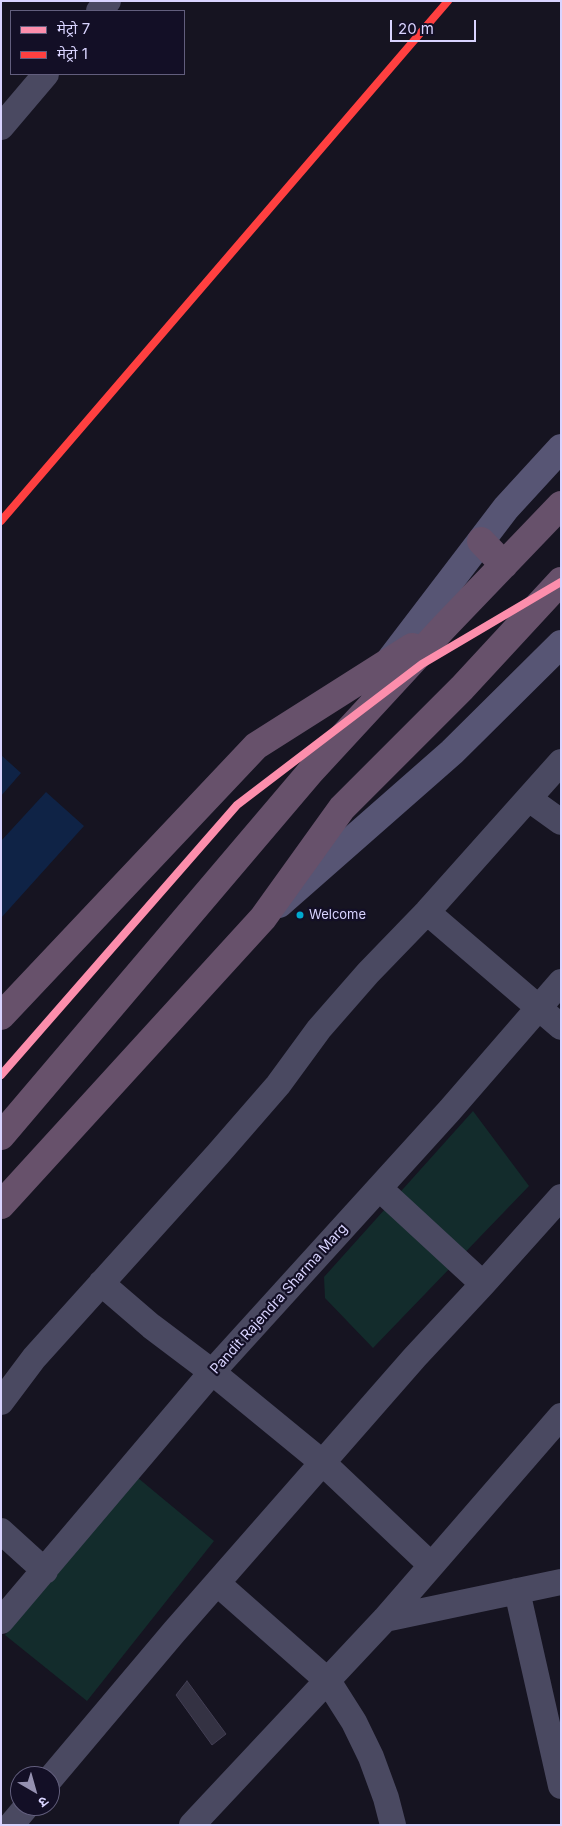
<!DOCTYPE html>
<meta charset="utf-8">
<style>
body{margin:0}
#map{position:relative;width:562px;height:1826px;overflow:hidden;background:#161421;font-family:Inter,"Noto Sans Devanagari",sans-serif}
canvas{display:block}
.frame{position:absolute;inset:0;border:2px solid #d9d4ff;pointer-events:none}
.legend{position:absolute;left:10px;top:10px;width:175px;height:65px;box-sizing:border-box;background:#130f26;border:1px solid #625e7d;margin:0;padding:6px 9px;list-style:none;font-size:15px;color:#d9d4ff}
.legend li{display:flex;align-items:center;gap:10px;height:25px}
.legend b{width:25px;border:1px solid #625e7d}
.north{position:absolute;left:10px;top:1766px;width:50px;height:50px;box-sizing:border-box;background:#130f26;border:1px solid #625e7d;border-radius:50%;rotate:142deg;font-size:14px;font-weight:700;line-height:20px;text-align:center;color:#d9d4ff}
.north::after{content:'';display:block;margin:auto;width:18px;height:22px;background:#9591b1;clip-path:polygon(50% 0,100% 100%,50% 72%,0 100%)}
.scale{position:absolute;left:390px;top:20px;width:86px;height:22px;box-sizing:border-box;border:2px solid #d9d4ff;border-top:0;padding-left:6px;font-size:15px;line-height:18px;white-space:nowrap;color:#d9d4ff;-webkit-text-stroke:4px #130f26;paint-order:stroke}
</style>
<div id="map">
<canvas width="562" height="1826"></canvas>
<div class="frame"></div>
<ul class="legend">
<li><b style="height:6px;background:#fc8eac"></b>मेट्रो 7</li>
<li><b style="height:6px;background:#ff4040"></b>मेट्रो 1</li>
</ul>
<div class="north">उ</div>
<div class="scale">20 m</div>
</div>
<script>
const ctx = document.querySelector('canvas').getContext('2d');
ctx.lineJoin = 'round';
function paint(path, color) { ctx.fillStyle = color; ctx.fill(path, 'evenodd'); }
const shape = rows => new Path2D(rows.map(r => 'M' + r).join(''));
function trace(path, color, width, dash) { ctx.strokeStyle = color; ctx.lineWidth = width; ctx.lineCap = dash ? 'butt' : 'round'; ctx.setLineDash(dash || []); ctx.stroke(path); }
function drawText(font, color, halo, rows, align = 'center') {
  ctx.font = font + ' Inter,sans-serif'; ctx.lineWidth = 4.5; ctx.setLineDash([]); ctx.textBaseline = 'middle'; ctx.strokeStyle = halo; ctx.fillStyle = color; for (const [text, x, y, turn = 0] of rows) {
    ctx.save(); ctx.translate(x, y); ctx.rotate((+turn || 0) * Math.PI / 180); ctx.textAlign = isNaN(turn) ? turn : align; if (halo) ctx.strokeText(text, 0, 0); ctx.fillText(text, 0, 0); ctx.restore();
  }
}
paint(shape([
 [473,1111,529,1186,373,1348,325,1298,324,1277],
 [138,1478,214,1541,87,1701,5,1635]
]), '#132c2c');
paint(shape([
 [1,755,21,773,1,796],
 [46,792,84,826,1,918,1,841]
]), '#0f2346');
const building = shape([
 [187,1681,226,1734,212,1745,176,1695,187,1681]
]);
paint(building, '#343243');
trace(building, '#433f54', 1);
trace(shape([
 [99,11,108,1],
 [1,127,46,74],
 [529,799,561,822],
 [427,912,561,1027],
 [379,1188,483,1284],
 [101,1283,151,1326,212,1372,323,1463,431,1565],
 [1,1402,34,1358,218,1154,278,1085,319,1029,368,973,427,912,561,762],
 [1,1531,45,1571],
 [217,1583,328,1681,354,1722,371,1757,386,1798,393,1825],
 [517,1591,561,1786],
 [385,1619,561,1582],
 [1,1621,212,1372,450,1110,561,982],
 [50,1779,174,1632,415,1357,483,1284,561,1197],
 [11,1825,27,1806],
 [192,1825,385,1619,561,1416]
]), '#4a4961', 26);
trace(shape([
 [387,664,506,508,561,448],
 [279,904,452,752,561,644]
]), '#575574', 28);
trace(shape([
 [481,541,504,565],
 [1,1016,256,746,412,647],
 [1,1136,311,771,444,627,561,505],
 [1,1205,263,918,342,808,462,688,561,581]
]), '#67516b', 28);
trace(shape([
 [1,1075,237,805,422,664,561,582]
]), '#fc8eac', 8);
trace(shape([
 [1,521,448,1]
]), '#ff4040', 8);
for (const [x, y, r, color] of [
 [300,915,4.5,"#00a9ce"]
]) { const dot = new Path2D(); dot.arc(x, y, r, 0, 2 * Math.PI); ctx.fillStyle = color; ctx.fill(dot); trace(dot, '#130f26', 2); }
drawText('13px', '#d9d4ff', '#130f26', [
 ["Welcome",309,915]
], 'left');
drawText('14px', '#d9d4ff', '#130f26', [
 ["Pandit Rajendra Sharma Marg",279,1299,-48]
]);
</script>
